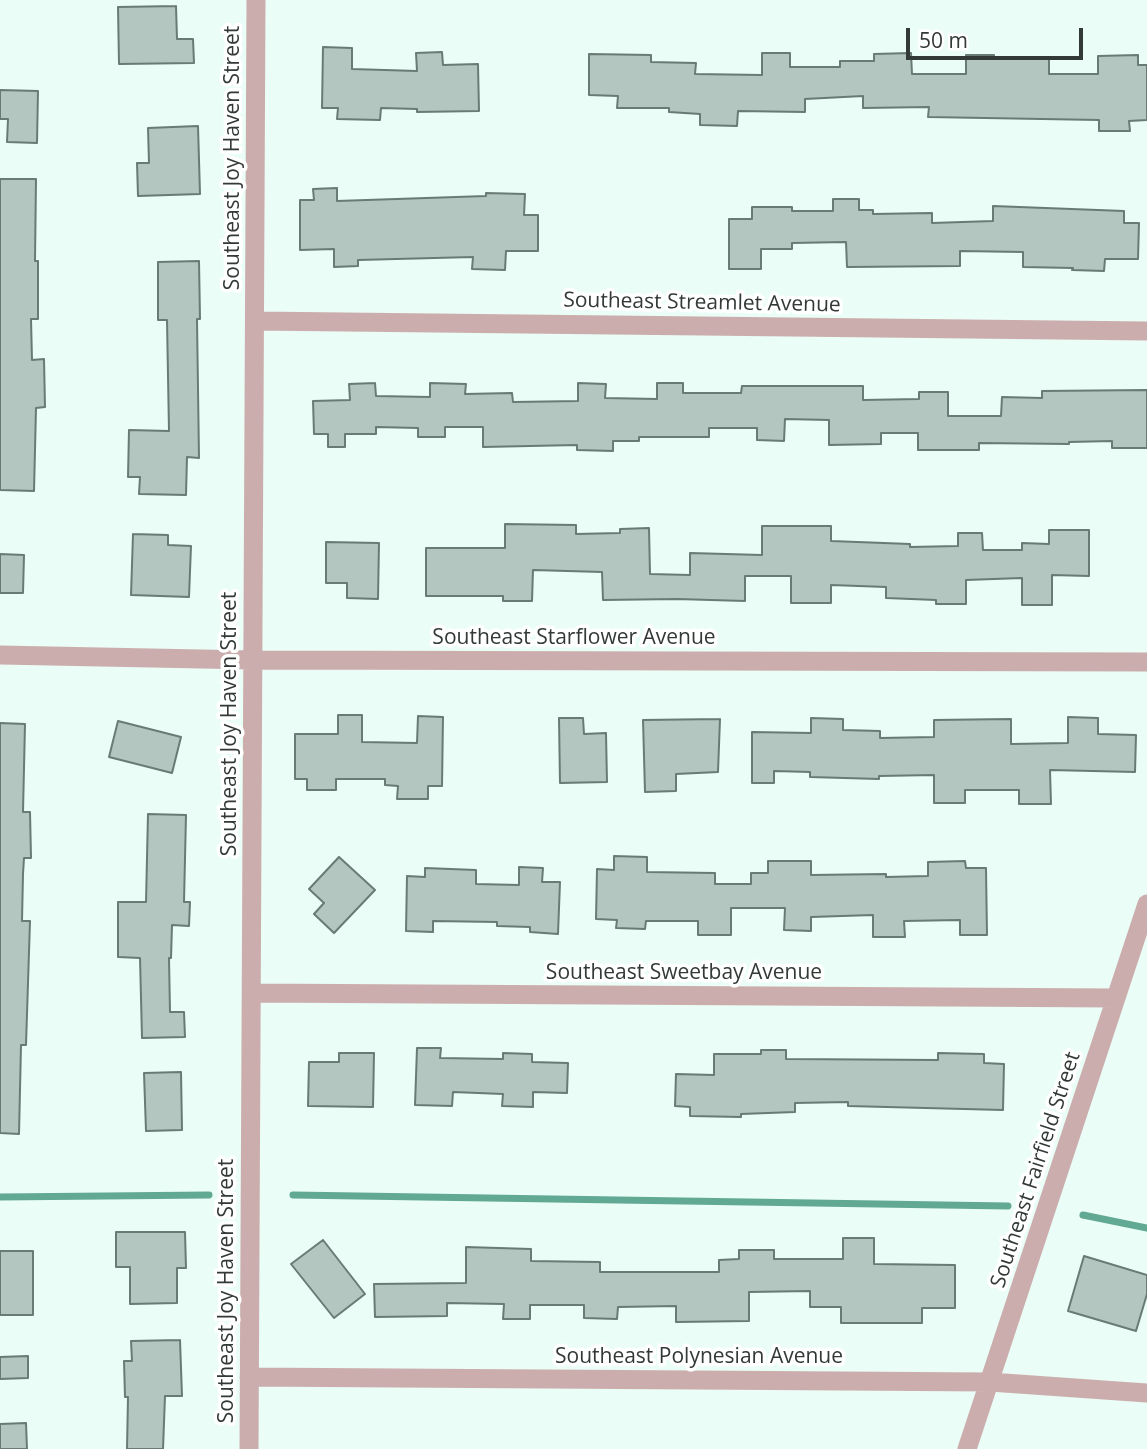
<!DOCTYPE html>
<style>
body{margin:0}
#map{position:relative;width:1147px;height:1449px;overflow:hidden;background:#eafdf6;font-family:"Open Sans",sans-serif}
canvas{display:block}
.scale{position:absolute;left:906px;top:28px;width:177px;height:32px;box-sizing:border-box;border:4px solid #323937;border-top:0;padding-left:9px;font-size:21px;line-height:24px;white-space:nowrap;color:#323937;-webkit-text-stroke:5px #fff;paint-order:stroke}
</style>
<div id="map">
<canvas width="1147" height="1449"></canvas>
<div class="scale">50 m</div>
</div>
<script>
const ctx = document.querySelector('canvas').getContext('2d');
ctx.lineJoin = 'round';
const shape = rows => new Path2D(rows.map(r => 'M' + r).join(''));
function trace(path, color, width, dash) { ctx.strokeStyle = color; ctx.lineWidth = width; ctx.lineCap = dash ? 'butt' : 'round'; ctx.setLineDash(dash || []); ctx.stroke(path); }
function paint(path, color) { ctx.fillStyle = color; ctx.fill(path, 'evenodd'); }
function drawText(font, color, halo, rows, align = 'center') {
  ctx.font = font + ' "Open Sans",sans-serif'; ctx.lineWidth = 7; ctx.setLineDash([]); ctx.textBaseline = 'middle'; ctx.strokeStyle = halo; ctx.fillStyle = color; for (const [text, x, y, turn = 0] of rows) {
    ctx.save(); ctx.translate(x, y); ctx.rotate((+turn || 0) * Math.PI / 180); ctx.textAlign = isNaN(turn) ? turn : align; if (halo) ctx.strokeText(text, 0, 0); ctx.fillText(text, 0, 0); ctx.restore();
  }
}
trace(shape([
 [293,1195,1008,1206],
 [0,1197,209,1195],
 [1083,1215,1147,1228]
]), '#62a994', 7);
const building = shape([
 [176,6,177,39,193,39,194,63,119,64,118,7,176,6],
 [323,47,352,48,352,69,417,71,416,53,442,52,443,65,478,64,479,111,417,112,417,109,381,108,380,120,337,119,338,108,322,108,323,47],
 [762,53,790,53,790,67,840,67,840,61,874,61,874,54,911,53,912,74,966,74,966,55,994,55,994,59,1049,59,1049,74,1098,74,1098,56,1138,55,1138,65,1147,65,1147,120,1129,121,1130,131,1099,131,1099,120,928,117,929,107,863,108,863,96,805,99,805,112,738,111,737,126,700,125,700,114,669,112,669,108,617,108,618,96,589,95,589,54,651,55,651,62,696,63,695,74,762,75,762,53],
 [0,90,38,91,37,143,7,142,8,119,0,119,0,90],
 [198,126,200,194,138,196,137,163,149,163,148,128,198,126],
 [0,179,36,179,35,261,38,261,38,319,31,319,32,360,44,359,45,407,36,408,34,491,0,490,0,179],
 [337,188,337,201,486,196,486,193,525,194,524,215,538,215,538,251,506,251,505,270,472,269,473,257,358,260,358,266,334,267,334,249,300,250,300,200,314,200,313,189,337,188],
 [833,199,859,199,859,210,873,210,873,214,932,213,932,223,993,221,993,206,1124,211,1124,223,1139,223,1138,259,1105,259,1104,271,1072,270,1073,268,1023,267,1023,252,960,251,960,266,847,267,846,242,792,243,792,249,761,249,761,269,729,269,729,219,752,219,752,207,792,207,792,211,833,211,833,199],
 [199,261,200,319,197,319,199,458,187,457,186,495,139,494,140,477,128,477,129,430,169,431,167,320,158,320,158,262,199,261],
 [375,383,376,396,430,397,430,383,466,384,465,394,512,393,513,402,578,401,578,383,606,384,605,398,657,399,657,383,683,383,683,393,741,393,742,386,863,386,863,400,919,399,919,392,948,392,948,416,1001,416,1002,397,1042,398,1042,391,1147,390,1147,448,1112,448,1112,441,1069,442,1069,444,979,443,979,450,918,450,918,433,881,433,881,444,829,445,829,420,785,419,784,441,757,440,757,428,709,428,709,437,639,437,639,441,613,441,613,451,577,450,577,445,483,447,483,427,445,427,445,437,418,437,418,428,376,427,376,434,345,434,345,447,328,447,328,434,314,434,313,401,350,400,349,384,375,383],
 [505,524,576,525,576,534,620,533,620,529,649,528,650,574,690,575,690,553,762,555,762,526,831,526,831,541,910,544,910,547,958,546,958,533,982,533,983,550,1022,550,1022,543,1049,544,1049,530,1089,530,1089,576,1052,575,1052,605,1022,605,1022,578,966,580,966,604,936,604,936,600,886,598,886,587,831,585,831,603,791,603,791,576,745,576,745,601,677,599,603,600,602,572,533,570,532,601,503,601,503,596,426,596,426,548,505,548,505,524],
 [133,534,168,535,168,545,191,546,189,597,131,595,133,534],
 [326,542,379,543,378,599,347,598,347,583,326,583,326,542],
 [0,554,24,555,23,593,0,593,0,554],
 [338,715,362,715,362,742,417,743,418,716,443,717,442,786,428,786,428,799,397,799,398,786,385,785,385,779,336,779,336,790,307,790,307,779,295,779,295,734,338,734,338,715],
 [1068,717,1098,718,1098,734,1136,735,1135,772,1050,770,1051,804,1019,804,1019,790,965,790,965,803,934,803,934,775,879,776,879,779,810,777,810,772,774,771,774,783,752,783,752,732,811,733,811,718,843,719,843,730,880,731,880,738,934,737,934,720,1011,719,1011,744,1068,743,1068,717],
 [559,718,583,718,584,734,606,733,607,782,560,783,559,718],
 [720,719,718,772,676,774,676,791,645,792,643,720,720,719],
 [118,721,181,737,172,773,109,757,118,721],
 [0,723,25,724,23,812,30,812,31,858,24,858,23,874,22,921,30,921,26,1045,21,1045,19,1134,0,1133,0,723],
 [148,814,186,815,184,902,190,902,189,926,172,925,171,958,169,958,170,1012,184,1012,185,1037,142,1038,140,958,118,957,118,902,146,902,148,814],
 [614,856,647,857,647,872,715,873,715,884,751,884,751,873,768,873,768,861,811,861,811,875,886,874,886,877,928,876,928,862,965,861,966,868,986,868,987,935,960,935,960,920,904,921,905,937,873,937,873,915,811,917,811,931,784,930,785,908,731,908,731,935,698,935,698,921,646,921,645,929,616,928,617,920,596,919,597,869,614,870,614,856],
 [339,857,375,890,334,933,314,914,324,903,309,889,339,857],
 [519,867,543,868,542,882,560,882,558,934,530,932,530,927,497,926,497,922,433,921,433,932,406,931,407,876,425,877,425,868,476,870,476,884,519,885,519,867],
 [417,1048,441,1048,440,1058,503,1059,503,1053,532,1054,532,1062,568,1063,567,1093,533,1092,533,1107,502,1106,503,1094,453,1092,452,1106,415,1105,417,1048],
 [761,1050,786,1050,786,1059,938,1060,938,1053,984,1054,984,1063,1004,1064,1003,1110,848,1106,848,1102,795,1103,795,1112,741,1114,741,1117,690,1116,690,1107,675,1106,676,1074,714,1075,714,1054,761,1054,761,1050],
 [339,1053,374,1053,373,1107,308,1106,309,1062,339,1062,339,1053],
 [181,1072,182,1130,146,1131,144,1073,181,1072],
 [116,1232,185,1232,186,1268,177,1268,177,1303,130,1304,130,1267,116,1267,116,1232],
 [843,1238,874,1238,874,1264,955,1265,955,1308,922,1308,922,1323,841,1323,841,1307,810,1307,810,1291,749,1292,749,1321,676,1322,676,1306,618,1307,617,1319,584,1318,584,1305,530,1305,530,1319,503,1319,504,1304,447,1303,447,1316,375,1317,374,1284,466,1283,466,1247,531,1249,531,1261,600,1262,600,1272,719,1272,719,1260,739,1259,739,1250,774,1250,774,1259,843,1259,843,1238],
 [323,1240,365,1294,334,1318,291,1264,323,1240],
 [0,1251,33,1251,33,1315,0,1315,0,1251],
 [1084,1256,1147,1275,1147,1294,1136,1331,1068,1311,1084,1256],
 [180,1340,182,1396,165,1396,163,1449,127,1449,128,1397,125,1397,124,1361,132,1361,131,1341,180,1340],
 [28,1356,28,1378,0,1379,0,1357,28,1356],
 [26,1423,27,1449,0,1449,0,1424,26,1423]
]);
paint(building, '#b4c6c0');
trace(building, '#6a7a74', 2);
trace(shape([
 [256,321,1147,331],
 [0,655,252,660,1147,662],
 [252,993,1116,998],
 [249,1377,990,1382,1147,1393],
 [249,1449,256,0],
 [967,1449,1147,904]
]), '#ccadae', 19);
drawText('21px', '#323937', '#fff', [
 ["Southeast Joy Haven Street",233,158,-90],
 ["Southeast Streamlet Avenue",702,303,1],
 ["Southeast Starflower Avenue",574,638],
 ["Southeast Joy Haven Street",230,724,-90],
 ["Southeast Sweetbay Avenue",684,973],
 ["Southeast Fairfield Street",1036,1170,-72],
 ["Southeast Joy Haven Street",227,1291,-90],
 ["Southeast Polynesian Avenue",699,1357]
]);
</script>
